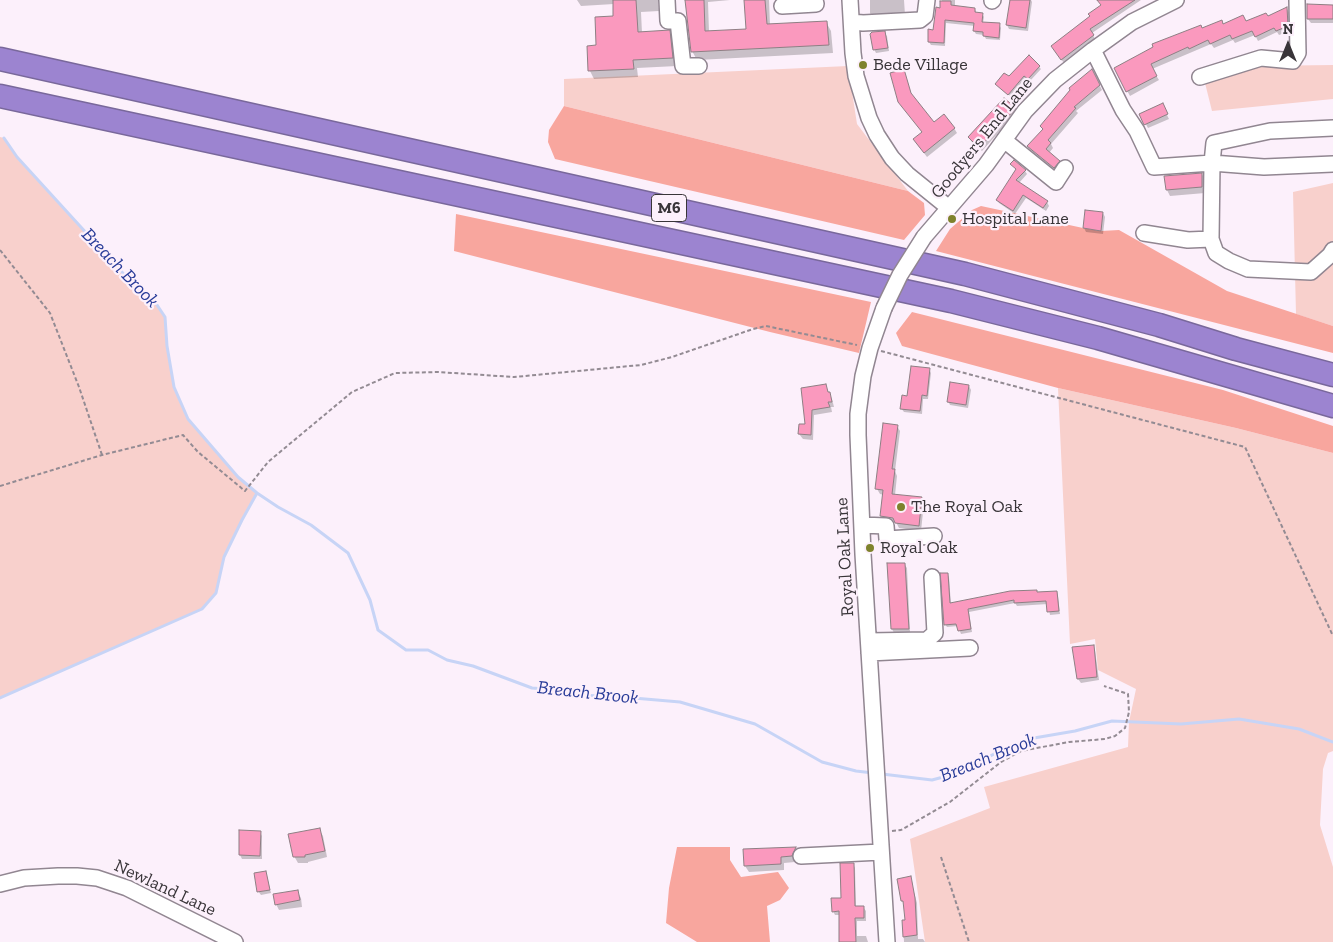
<!DOCTYPE html>
<style>
body{margin:0}
#map{position:relative;width:1333px;height:942px;overflow:hidden;background:#fcf0fb;font-family:"Zilla Slab",serif}
canvas{display:block}
.north{position:absolute;left:1263px;top:20px;width:50px;height:50px;-webkit-text-stroke:4px #fcf0fb;paint-order:stroke;rotate:0deg;font-size:14px;font-weight:700;line-height:20px;text-align:center;color:#393539}
.north::after{content:'';display:block;margin:auto;width:18px;height:22px;background:#393539;clip-path:polygon(50% 0,100% 100%,50% 72%,0 100%)}
</style>
<div id="map">
<canvas width="1333" height="942"></canvas>
<div class="north">N</div>
</div>
<script>
const ctx = document.querySelector('canvas').getContext('2d');
ctx.lineJoin = 'round';
function paint(path, color) { ctx.fillStyle = color; ctx.fill(path, 'evenodd'); }
const shape = rows => new Path2D(rows.map(r => 'M' + r).join(''));
function trace(path, color, width, dash) { ctx.strokeStyle = color; ctx.lineWidth = width; ctx.lineCap = dash ? 'butt' : 'round'; ctx.setLineDash(dash || []); ctx.stroke(path); }
function drawText(font, color, halo, rows, align = 'center') {
  ctx.font = font + ' "Zilla Slab",serif'; ctx.lineWidth = 4.5; ctx.setLineDash([]); ctx.textBaseline = 'middle'; ctx.strokeStyle = halo; ctx.fillStyle = color; for (const [text, x, y, turn = 0] of rows) {
    ctx.save(); ctx.translate(x, y); ctx.rotate((+turn || 0) * Math.PI / 180); ctx.textAlign = isNaN(turn) ? turn : align; if (halo) ctx.strokeText(text, 0, 0); ctx.fillText(text, 0, 0); ctx.restore();
  }
}
paint(shape([
 [1333,65,1333,99,1212,111,1205,83,1253,66],
 [848,66,857,124,908,191,564,106,564,79],
 [0,137,4,138,17,157,131,282,153,299,165,317,167,346,174,387,188,419,238,477,257,493,242,520,224,557,216,593,202,609,0,698],
 [1333,183,1333,326,1296,314,1293,192],
 [1058,388,1236,428,1333,453,1333,751,1328,753,1323,769,1320,825,1333,867,1333,942,925,942,910,839,990,808,984,787,1128,747,1129,722,1136,689,1098,670,1095,639,1070,644]
]), '#f8d0cc');
paint(shape([
 [564,106,908,191,924,203,925,215,904,240,555,159,548,142,549,130],
 [981,206,1083,228,1101,231,1119,230,1227,291,1333,326,1333,353,936,251,950,229,972,210],
 [456,214,871,302,859,353,770,332,454,251],
 [912,312,1223,390,1333,426,1333,453,1236,428,1058,388,902,346,896,333],
 [677,847,730,847,730,860,741,877,778,872,789,888,780,900,767,906,770,942,697,942,666,923,669,888]
]), '#f8a69e');
paint(shape([
 [577,0,658,0,659,11,641,12,642,33,669,32,674,40,677,66,637,68,638,77,594,79,590,71,598,47,615,17,614,4,581,6],
 [686,0,730,0,708,2,709,32,747,30,745,0,769,0,770,25,826,22,831,31,833,53,697,60,692,51],
 [870,0,904,0,905,15,872,17,870,13],
 [942,0,955,0,955,7,975,9,976,12,982,14,984,17,983,23,999,24,1001,28,1000,40,986,39,984,35,976,34,974,31,975,26,946,23,945,46,931,45,929,42,934,31],
 [1011,0,1031,0,1032,2,1028,31,1009,29,1007,25],
 [1105,0,1141,0,1092,33,1095,39,1064,63,1054,50,1102,6],
 [1333,6,1333,23,1311,23,1308,19],
 [1287,9,1290,14,1290,31,1279,35,1277,32,1258,41,1255,35,1235,43,1233,40,1214,48,1211,44,1152,69,1159,80,1130,96,1115,69,1202,30,1246,23,1267,17],
 [884,33,887,36,889,51,876,53,874,49],
 [1039,67,1041,69,1030,81,1026,77,1010,96,996,84],
 [904,71,912,97,934,124,954,128,957,133,927,157,914,140,923,133,899,101],
 [1092,71,1102,90,1076,111,1078,113,1051,144,1053,148,1049,153,1059,161,1061,166,1057,172,1031,151,1028,147,1044,130,1041,126,1072,91],
 [1015,109,1017,112,982,151,971,141,969,137],
 [1164,109,1169,119,1148,128,1141,115],
 [1012,164,1025,171,1027,174,1019,183,1047,202,1049,206,1046,211,1026,198,1015,214,999,203,997,200,1016,170],
 [1202,174,1205,180,1205,193,1170,196,1167,190],
 [1103,213,1105,217,1103,234,1086,232,1084,228],
 [929,369,931,373,928,399,923,399,922,414,904,412,901,408],
 [825,385,832,399,834,407,831,407,832,412,814,415,813,440,803,439,799,434,806,425,803,389],
 [969,386,971,390,968,408,950,405,948,401],
 [897,426,900,431,895,471,897,476,895,495,921,498,924,503,921,531,899,528,896,522,884,521,881,516,884,495,880,494,877,489],
 [904,564,907,568,910,632,894,633,892,629],
 [947,574,949,577,951,605,1057,592,1058,596,1060,614,1050,615,1048,604,1017,606,1015,603,969,612,972,632,961,634,958,626,947,627,945,624],
 [1093,646,1095,650,1099,680,1081,683,1078,679,1074,649],
 [319,829,323,836,327,857,308,862,308,863,298,863,294,856],
 [240,831,260,832,262,836,262,859,242,859,240,855],
 [795,848,798,854,795,862,784,863,784,870,749,872,745,866],
 [853,864,855,868,856,908,863,907,866,911,866,921,857,921,857,936,866,936,868,942,841,942,840,915,835,915,833,911,842,899],
 [266,872,271,893,261,895,258,891],
 [910,878,917,903,918,939,923,939,925,942,904,942,903,921,906,921,905,905,902,901],
 [297,891,301,898,302,907,279,910,276,904]
]), '#0003');
trace(shape([
 [4,138,17,157,131,282,153,299,165,317,167,346,174,387,188,419,238,477,257,493,278,507,311,525,348,553,370,600,378,630,406,650,428,650,447,660,473,666,532,688,558,690,579,695,622,697,680,702,755,724,822,762,856,771,873,773],
 [0,698,202,609,216,593,224,557,242,520,257,493],
 [882,774,932,780,962,772,1001,750,1034,738,1075,731,1112,721,1181,724,1239,719,1299,729,1333,742]
]), '#c7d4f6', 3);
const building = shape([
 [613,0,636,0,638,32,670,30,673,58,633,60,634,69,588,71,587,46,596,45,595,17,613,16,613,0],
 [685,0,704,0,705,31,746,29,744,0,765,0,767,24,827,21,829,45,691,52,685,0],
 [1010,0,1030,0,1026,28,1006,25,1010,0],
 [1097,0,1135,0,1090,29,1094,35,1061,60,1051,46,1090,16,1088,14,1101,5,1097,0],
 [940,1,951,1,951,5,975,8,975,12,983,13,982,22,1000,23,999,38,983,36,983,32,973,31,974,23,945,20,944,43,928,42,928,29,933,30,936,7,940,8,940,1],
 [1307,4,1333,5,1333,19,1307,19,1307,4],
 [1287,7,1288,26,1276,31,1274,28,1255,37,1252,31,1232,39,1230,35,1210,44,1208,40,1189,49,1188,47,1151,64,1157,76,1126,92,1114,68,1153,47,1152,44,1201,25,1202,28,1222,20,1223,24,1243,15,1246,21,1266,13,1268,16,1287,7],
 [885,31,888,48,873,50,870,34,872,32,885,31],
 [1029,55,1040,66,1028,79,1024,76,1008,95,995,84,1004,73,1009,76,1029,55],
 [904,69,911,93,934,122,944,114,955,128,924,153,913,139,922,132,898,102,890,73,904,69],
 [1092,69,1100,85,1074,107,1076,108,1048,140,1051,143,1046,149,1060,161,1054,168,1027,146,1043,129,1040,126,1070,90,1069,88,1092,69],
 [1004,98,1016,108,979,148,968,137,1004,98],
 [1163,103,1168,114,1144,125,1139,114,1163,103],
 [1014,160,1026,170,1016,180,1048,201,1043,208,1023,195,1013,211,996,200,1016,169,1010,164,1014,160],
 [1202,173,1202,187,1166,190,1164,176,1202,173],
 [1085,210,1103,212,1101,231,1083,228,1085,210],
 [911,366,930,368,927,396,922,395,920,411,900,409,902,395,907,396,911,366],
 [950,382,969,385,966,405,947,402,950,382],
 [826,384,828,392,830,392,832,402,828,402,830,407,812,410,811,435,798,434,799,424,805,424,801,388,826,384],
 [883,423,898,425,892,469,895,469,892,494,922,497,919,526,895,523,893,518,880,516,883,490,875,489,883,423],
 [887,563,905,563,909,629,891,629,887,563],
 [940,573,948,573,950,603,1010,591,1037,590,1037,592,1057,591,1059,611,1047,612,1046,601,1014,603,1014,600,968,609,971,629,958,631,956,624,944,625,940,573],
 [1094,645,1097,677,1077,679,1072,647,1094,645],
 [320,828,325,851,305,855,305,857,293,857,288,834,320,828],
 [239,830,261,831,260,856,239,855,239,830],
 [796,847,792,856,781,857,781,864,744,866,743,849,796,847],
 [840,863,854,863,855,906,864,906,864,918,855,918,856,942,839,942,839,911,832,912,831,898,841,898,840,863],
 [266,871,270,890,257,892,254,873,266,871],
 [911,876,915,898,917,935,903,937,902,920,905,920,903,901,901,901,897,879,911,876],
 [298,890,300,900,275,905,273,894,298,890]
]);
paint(building, '#fa99be');
trace(building, '#8e7f84', 1);
const minor = shape([
 [667,0,668,21,678,21,683,66,699,66],
 [850,0,853,53,856,76,869,118,877,135,892,158,907,174,949,208],
 [992,1,993,0],
 [782,6,816,4,815,0],
 [852,22,863,23,920,20,925,16,927,0],
 [1093,50,1123,110,1137,131,1154,167,1212,163,1264,167,1333,164],
 [1200,77,1261,58,1293,61,1298,53,1297,0],
 [1333,128,1270,131,1214,143,1212,163,1211,239,1216,253,1229,261,1248,269,1311,272,1330,255,1333,250],
 [1004,140,1056,182,1065,168],
 [1144,233,1188,240,1211,239],
 [924,237,986,165,1025,111,1055,80,1093,50,1132,22,1176,0],
 [884,308,870,348,863,376,858,414,858,435,863,554,887,942],
 [862,525,886,526,887,539,934,536],
 [869,641,927,640,935,633,932,577],
 [869,653,970,648],
 [801,856,881,852],
 [0,884,24,878,58,876,77,876,97,878,127,888,235,942]
]);
const highway = shape([
 [0,59,965,274,1159,325,1236,349,1333,375],
 [0,96,951,301,1098,338,1333,406]
]);
trace(minor, '#918691', 18);
trace(highway, '#79689b', 25);
trace(shape([
 [0,250,50,313,79,387,102,455],
 [881,351,1245,447,1333,636],
 [0,486,102,455,183,435,198,452,245,491,268,462,352,392,395,373,438,372,514,377,641,365,672,357,753,329,766,326,857,345],
 [892,831,901,830,950,802,1001,762,1021,751,1069,742,1105,739,1115,736,1125,728,1129,712,1128,694,1104,686],
 [941,857,969,942]
]), '#938b93', 2, [4, 2.5]);
trace(minor, '#fff', 15);
trace(highway, '#9c84d0', 22);
const minorBridge = shape([
 [884,308,900,275,924,237]
]);
trace(minorBridge, '#918691', 18, []);
trace(minorBridge, '#fff', 15);
for (const [x, y, r, color] of [
 [863,65,5,"#7e822c"],
 [952,219,5,"#7e822c"],
 [901,507,5,"#7e822c"],
 [870,548,5,"#7e822c"]
]) { const dot = new Path2D(); dot.arc(x, y, r, 0, 2 * Math.PI); ctx.fillStyle = color; ctx.fill(dot); trace(dot, '#fcf0fb', 2); }
for (const [x, y, w] of [
 [669,208,35]
]) { const box = new Path2D(); box.roundRect(x - w / 2, y - 13.5, w, 27, 4); ctx.fillStyle = '#fcf0fb'; ctx.fill(box); trace(box, '#393539', 1); }
drawText('bold 16px', '#393539', null, [
 ["M6",669,208]
]);
drawText('18px', '#393539', '#fcf0fb', [
 ["Bede Village",873,65],
 ["Hospital Lane",962,219],
 ["The Royal Oak",911,507],
 ["Royal Oak",880,548]
], 'left');
drawText('18px', '#393539', '#fcf0fb', [
 ["Goodyers End Lane",982,138,-51],
 ["Royal Oak Lane",845,557,-93],
 ["Newland Lane",165,888,25]
]);
drawText('italic 19px', '#283b98', '#fcf0fb', [
 ["Breach Brook",120,268,46],
 ["Breach Brook",588,693,6],
 ["Breach Brook",988,758,-22]
]);
</script>
